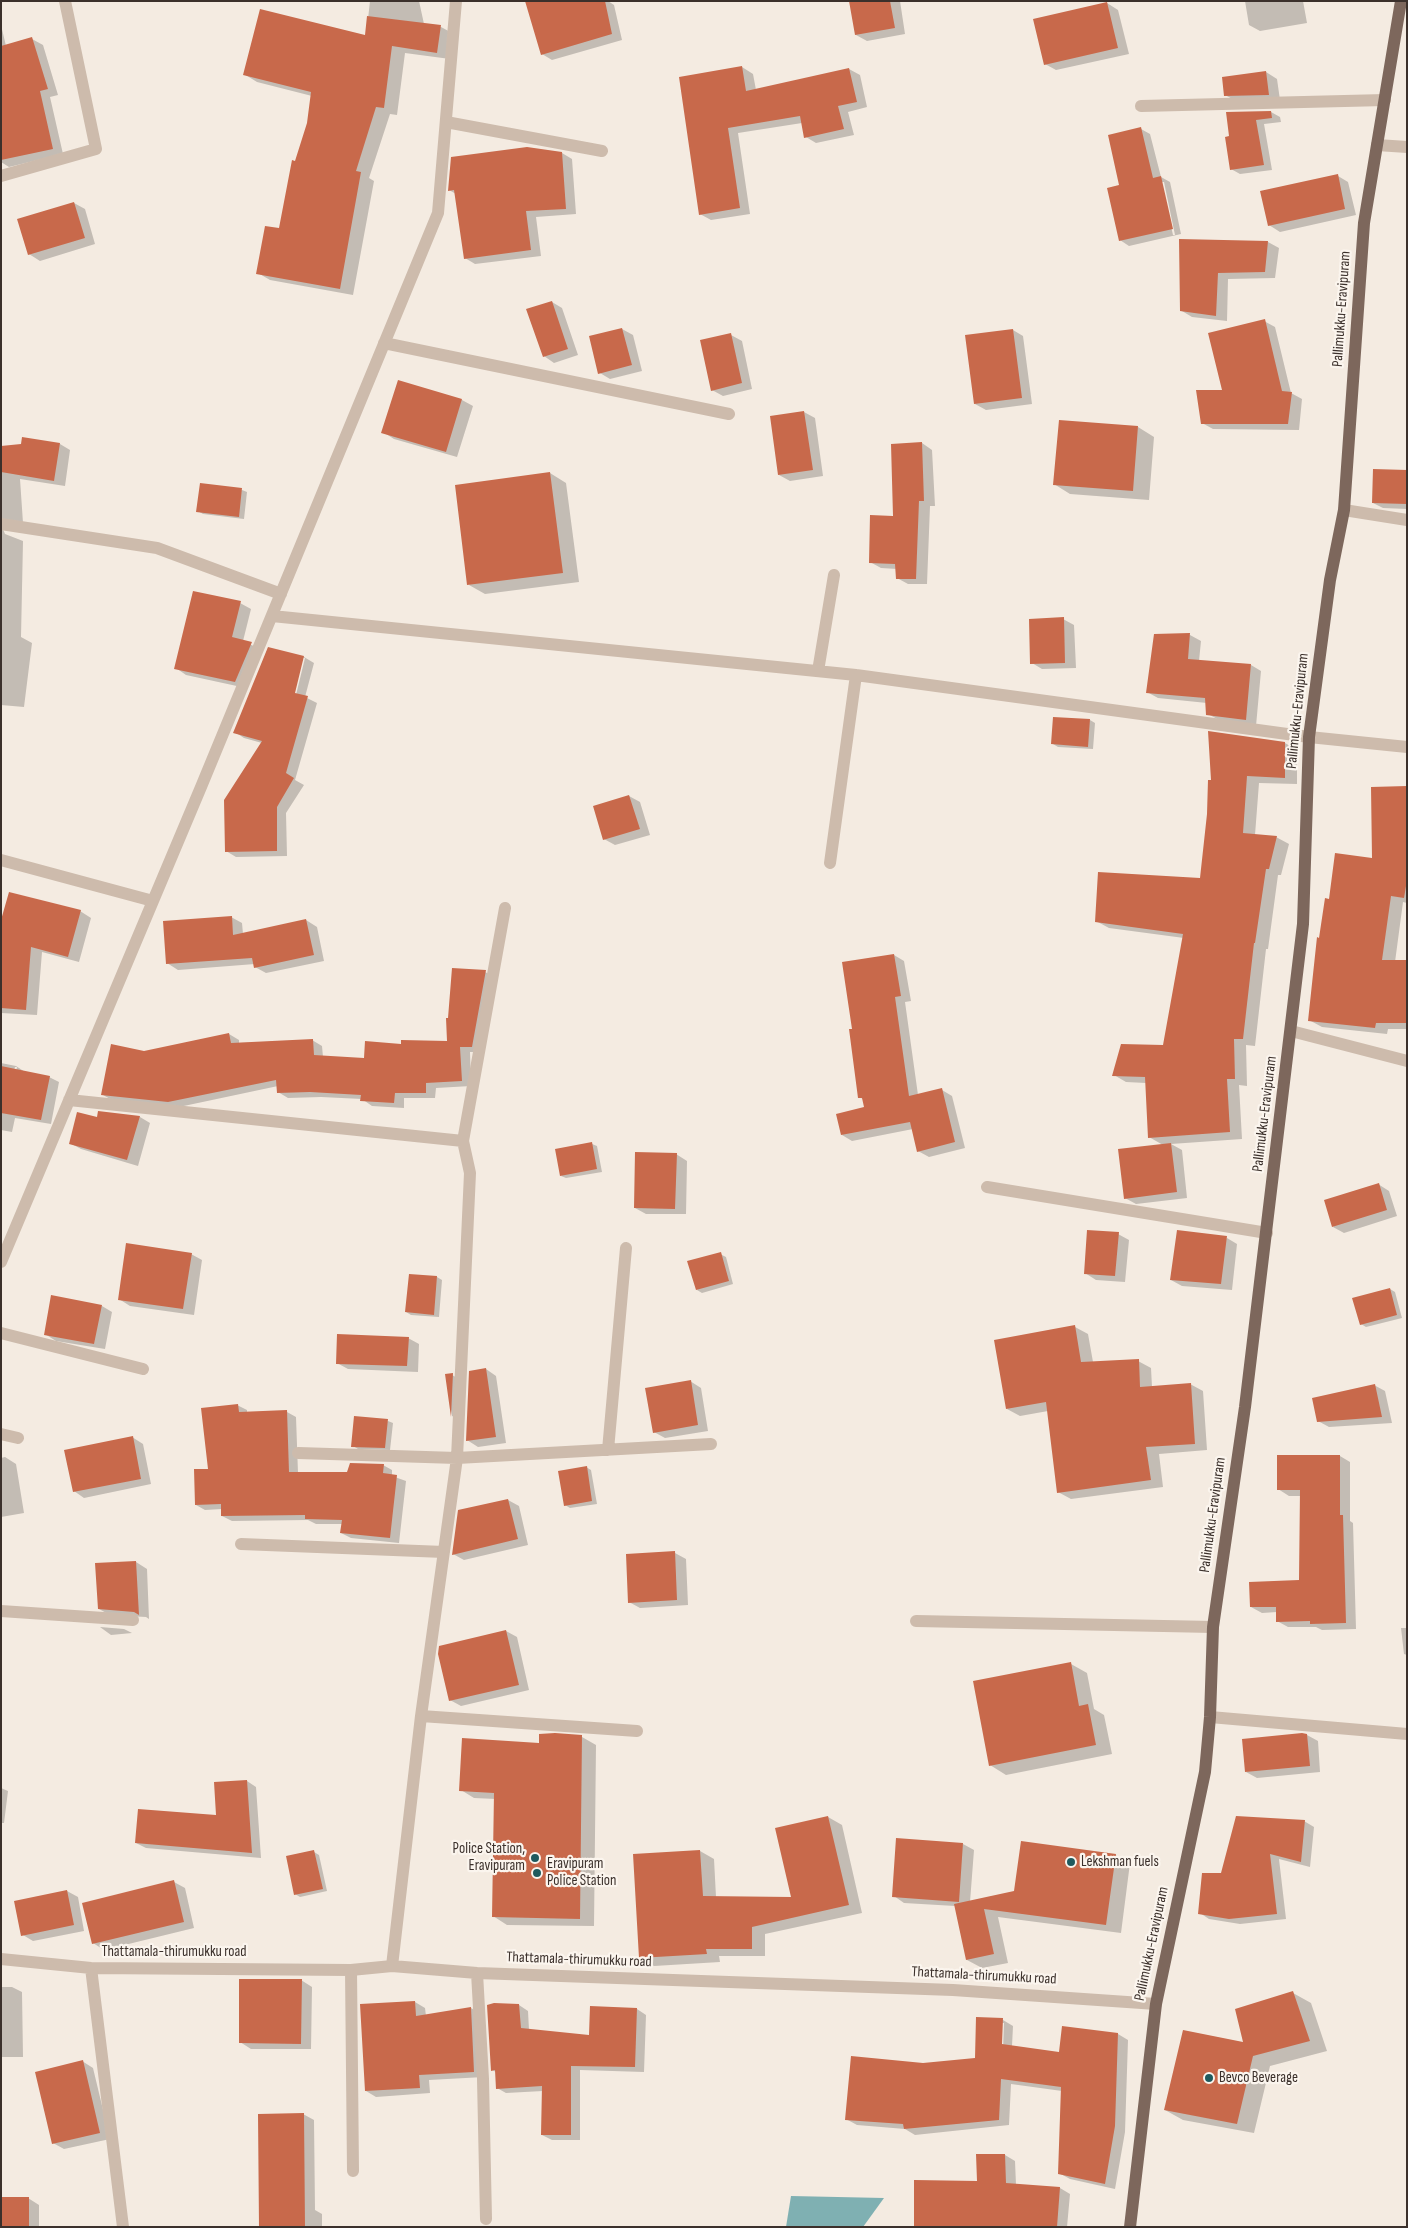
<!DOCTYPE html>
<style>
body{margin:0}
#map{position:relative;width:1408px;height:2228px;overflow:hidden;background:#f4ebe1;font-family:"Sofia Sans Condensed",sans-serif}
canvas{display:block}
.frame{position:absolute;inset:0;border:2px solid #3b302b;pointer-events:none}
</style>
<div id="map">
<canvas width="1408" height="2228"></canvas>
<div class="frame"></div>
</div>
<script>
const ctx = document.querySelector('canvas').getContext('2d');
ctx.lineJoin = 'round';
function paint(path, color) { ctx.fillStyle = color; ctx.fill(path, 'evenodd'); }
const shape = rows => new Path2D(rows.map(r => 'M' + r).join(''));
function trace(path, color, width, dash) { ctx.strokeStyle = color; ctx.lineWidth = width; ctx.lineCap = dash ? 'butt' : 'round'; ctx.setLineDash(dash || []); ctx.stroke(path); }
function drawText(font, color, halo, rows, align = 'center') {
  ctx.font = font + ' "Sofia Sans Condensed",sans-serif'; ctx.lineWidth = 4.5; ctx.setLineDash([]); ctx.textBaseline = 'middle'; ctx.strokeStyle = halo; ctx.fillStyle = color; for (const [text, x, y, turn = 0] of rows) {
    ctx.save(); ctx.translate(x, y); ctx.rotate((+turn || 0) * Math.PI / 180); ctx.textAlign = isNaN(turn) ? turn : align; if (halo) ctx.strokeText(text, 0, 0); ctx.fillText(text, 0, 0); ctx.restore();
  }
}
paint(shape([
 [791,2196,884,2198,863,2227,786,2227]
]), '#7fb0b2');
paint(shape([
 [370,1,419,1,424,24,441,27,454,34,450,59,405,53,397,115,390,114,369,178,374,181,353,295,270,280,258,273,280,230,296,162,308,123,312,96,257,82,244,74,366,37],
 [593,1,608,1,614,5,622,40,552,60,542,54],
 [850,1,900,1,905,34,867,41,856,35],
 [1245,1,1303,1,1307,23,1260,31,1249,25],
 [1107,3,1118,10,1129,54,1056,70,1045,64],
 [1,25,6,46,32,39,43,45,58,95,50,97,63,154,9,167,1,162],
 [742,67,753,74,756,90,849,69,860,75,867,107,848,112,854,135,816,143,806,137,802,123,738,133,750,214,711,220,700,214,681,78],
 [1266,72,1277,79,1280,100,1236,101,1225,95],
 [1271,112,1280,117,1281,122,1264,124,1272,170,1240,174,1231,169,1228,113],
 [1141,129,1150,134,1161,177,1170,182,1181,234,1129,246,1120,240],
 [1161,182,1164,182,1175,235,1173,235],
 [562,153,572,159,576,214,536,217,541,256,475,264,465,258,456,194,449,190],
 [1338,176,1348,182,1356,215,1280,232,1269,225],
 [74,203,85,209,95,244,40,261,29,254],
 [1181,240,1268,242,1279,248,1275,278,1228,279,1227,321,1192,317,1182,311],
 [552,302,562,308,578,355,554,363,544,356],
 [1264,321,1275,327,1291,393,1302,399,1299,430,1213,429,1202,423,1223,391],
 [622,329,633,335,642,371,610,379,600,373,590,337],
 [1013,330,1023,336,1032,404,986,410,975,404],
 [731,335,742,341,752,389,723,396,712,390],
 [399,381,462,400,473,406,457,457,394,439,383,432],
 [804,412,815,418,823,476,790,481,779,475],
 [1138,427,1154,437,1149,500,1070,494,1054,484],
 [922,443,932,450,935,506,930,506,927,584,908,584,897,578,897,569,881,568,870,562,895,517],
 [60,444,70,450,65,486,20,479,23,523,3,529,5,534,23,541,21,637,32,643,24,707,1,705,1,448],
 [1407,471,1407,509,1383,508,1373,503],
 [550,473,566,483,579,582,485,594,469,585],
 [242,490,247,492,244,519,203,514,198,511],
 [240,603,251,609,243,641,262,650,246,688,186,675,176,668],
 [1063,619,1074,625,1076,668,1042,669,1032,663],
 [1190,635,1201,641,1199,661,1251,665,1261,671,1256,726,1219,720,1208,714,1207,703,1158,698,1147,692,1155,636],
 [268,648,304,657,314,663,305,697,317,703,295,780,304,785,286,813,287,856,236,857,226,851,262,743,244,738,235,732],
 [303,658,305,658,295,699,292,698],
 [1090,720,1095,723,1093,749,1058,747,1053,744],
 [1285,743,1297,750,1297,784,1259,783,1255,835,1276,837,1289,844,1281,875,1278,875,1268,949,1266,949,1255,1046,1246,1045,1247,1086,1239,1085,1242,1139,1171,1144,1182,1150,1187,1198,1136,1204,1125,1198,1163,1145,1149,1137,1146,1083,1126,1082,1114,1075,1164,1047,1184,938,1109,928,1096,921,1202,880,1209,814,1209,781],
 [1407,787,1407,903,1403,902,1395,962,1407,962,1407,1029,1388,1029,1387,1034,1322,1027,1309,1020,1320,939,1330,900,1373,859],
 [629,796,640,802,650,835,615,845,604,839],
 [80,911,91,918,79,962,42,952,37,1015,1,1013,1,924],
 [231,917,242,923,243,934,306,920,317,927,324,961,266,973,255,967,255,964,178,970,167,963],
 [894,955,904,961,911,1001,905,1002,918,1095,942,1090,952,1096,965,1148,929,1157,918,1151,913,1129,852,1141,842,1135,865,1108,864,1100,860,1097],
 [485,972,495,977,481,1052,470,1052,471,1086,436,1088,435,1098,404,1098,404,1108,372,1106,362,1099,321,1097,288,1098,278,1092,278,1086,179,1107,112,1100,103,1095,144,1052,229,1034,239,1040,239,1043,312,1040,322,1046,323,1057,365,1060,402,1045,448,1042,449,1019],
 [1,1063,16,1066,25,1072,49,1077,59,1082,51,1124,15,1118,12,1132,1,1130],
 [15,1067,17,1067,15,1076,13,1075],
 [140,1117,150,1123,138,1166,81,1149,70,1143,98,1119],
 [592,1144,597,1146,602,1172,566,1178,561,1176],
 [676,1154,687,1161,686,1214,646,1214,635,1208],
 [1378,1184,1389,1191,1397,1216,1344,1233,1333,1227],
 [1118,1234,1129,1240,1125,1282,1096,1280,1085,1273],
 [1227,1238,1237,1244,1232,1290,1182,1286,1171,1280],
 [191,1254,202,1260,194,1315,130,1306,119,1299],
 [720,1254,726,1257,733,1284,702,1293,697,1290],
 [410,1275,437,1277,442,1280,439,1317,411,1315,406,1312],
 [1390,1289,1395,1292,1402,1318,1366,1327,1361,1324],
 [102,1306,112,1312,105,1349,56,1341,45,1334],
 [1075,1327,1088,1334,1093,1362,1138,1361,1151,1368,1152,1387,1190,1384,1203,1391,1207,1450,1159,1454,1163,1487,1071,1499,1058,1492,1048,1411,1020,1416,1007,1409],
 [408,1338,419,1344,418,1372,348,1369,337,1363],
 [486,1369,496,1376,506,1443,478,1447,467,1440],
 [452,1375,463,1381,461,1421,452,1416,446,1376],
 [690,1381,701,1388,708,1431,665,1438,654,1432],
 [1374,1385,1385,1391,1392,1423,1329,1427,1318,1421],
 [237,1405,247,1410,247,1413,287,1412,296,1417,298,1473,348,1473,383,1465,392,1470,392,1476,406,1481,399,1543,351,1538,341,1533,342,1524,316,1524,308,1520,232,1521,222,1516,222,1509,205,1510,196,1505],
 [388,1421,393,1423,390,1450,358,1449,353,1446],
 [132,1437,143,1444,151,1484,84,1498,74,1491],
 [1340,1456,1350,1462,1350,1521,1353,1523,1356,1629,1322,1630,1316,1627,1288,1627,1277,1621,1277,1612,1262,1613,1251,1607,1301,1582,1301,1496,1289,1496,1278,1489],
 [5,1457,16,1464,24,1513,1,1517,1,1458],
 [586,1467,591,1470,597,1504,570,1508,565,1505],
 [508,1500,519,1506,528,1545,464,1560,453,1554],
 [675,1553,686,1559,688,1605,640,1608,629,1602,627,1555],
 [136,1562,147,1569,149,1619,146,1617,110,1615,99,1609],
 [100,1627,124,1629,132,1633,111,1635],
 [1401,1628,1407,1628,1407,1655,1404,1654],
 [506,1631,517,1637,529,1690,461,1706,450,1700],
 [1071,1664,1087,1673,1094,1709,1104,1715,1112,1754,1006,1775,990,1765],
 [540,1735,582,1737,596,1745,594,1926,507,1925,493,1916,496,1799,474,1798,461,1790,540,1745],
 [1307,1735,1318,1741,1320,1772,1257,1778,1246,1772],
 [247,1781,256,1787,261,1858,146,1848,136,1843,217,1817],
 [1,1788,8,1791,4,1823,1,1823],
 [828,1817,842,1825,862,1913,765,1934,765,1956,719,1956,720,1962,654,1966,641,1958,635,1855,700,1851,714,1859,716,1897,793,1898],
 [1304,1821,1314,1827,1310,1867,1279,1859,1286,1919,1240,1924,1209,1919,1200,1913,1222,1874],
 [963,1844,974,1850,970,1902,1016,1892,1115,1855,1130,1863,1121,1933,998,1917,1008,1963,982,1968,967,1960,955,1906,904,1903,894,1896],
 [314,1852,319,1855,327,1891,300,1897,295,1894],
 [174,1882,185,1888,194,1928,104,1950,93,1943],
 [67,1891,78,1897,84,1931,33,1941,23,1935],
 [301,1980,312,1987,311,2049,251,2049,240,2042],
 [1,1987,12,1987,22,1992,23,2057,1,2057],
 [1293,1993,1311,2003,1327,2051,1270,2066,1254,2133,1183,2120,1165,2110,1244,2044],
 [415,2002,425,2008,426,2016,471,2008,481,2014,484,2077,429,2080,430,2093,376,2097,366,2091],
 [519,2005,528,2011,529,2030,591,2037,637,2009,646,2015,644,2072,580,2070,580,2140,552,2140,542,2135,543,2091,506,2093,497,2088,496,2072,492,2070],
 [978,2019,1003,2020,1013,2026,1012,2046,1060,2053,1118,2034,1128,2040,1125,2132,1115,2189,1070,2179,1059,2173,1062,2091,1011,2084,1009,2125,915,2135,905,2129,857,2125,846,2119,923,2065,976,2060],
 [1002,2023,1004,2023,1003,2050,1001,2050],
 [82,2061,93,2068,110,2139,64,2149,53,2143],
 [303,2114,314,2120,315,2210,322,2214,322,2227,260,2227],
 [977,2155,1005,2155,1015,2161,1016,2185,1060,2188,1070,2194,1067,2227,915,2227,978,2182],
 [28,2198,39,2205,39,2227,1,2227]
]), '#0003');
paint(shape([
 [525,1,605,1,612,34,541,55],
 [849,1,890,1,895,28,855,35],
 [1107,2,1118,48,1044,65,1033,19],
 [260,9,365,35,367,16,441,25,437,53,392,46,384,108,376,107,356,171,361,172,340,289,256,274,265,226,279,228,292,160,295,161,307,123,311,92,243,75],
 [32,37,48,89,40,91,53,149,1,160,1,46],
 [742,66,746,91,849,68,857,102,838,106,844,129,804,138,800,116,728,128,740,208,699,215,679,77],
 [1266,71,1269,95,1224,96,1222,77],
 [1271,111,1272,118,1256,120,1264,165,1230,170,1225,137,1229,136,1226,112],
 [1141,127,1153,178,1161,176,1173,229,1119,241,1107,188,1119,185,1108,135],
 [527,147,562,152,566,209,526,211,531,250,464,259,454,190,448,191,451,157],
 [1338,174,1345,209,1268,226,1260,191],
 [74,202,85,238,28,255,17,219],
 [1179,239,1268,241,1265,272,1218,273,1216,316,1180,311],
 [552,301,568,349,543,357,526,309],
 [1265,319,1282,391,1292,392,1288,424,1201,424,1196,390,1222,390,1208,333],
 [622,328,632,365,598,374,589,336],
 [1013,329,1022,398,974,404,965,335],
 [731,333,742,383,711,391,700,340],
 [398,380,462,399,446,452,381,433],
 [804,411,813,470,778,475,770,416],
 [1059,420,1138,426,1133,491,1053,485],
 [22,437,60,443,54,481,1,472,1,446,21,444],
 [922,442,924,501,919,501,916,579,896,579,895,564,869,563,870,515,893,516,891,444],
 [1373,469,1407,470,1407,504,1372,503],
 [550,472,563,573,467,585,455,485],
 [200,483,242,488,239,517,196,512],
 [193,591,241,601,232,637,252,642,235,682,174,669],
 [1064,617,1065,663,1030,664,1029,619],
 [1190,633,1188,659,1251,664,1246,720,1206,715,1205,698,1146,693,1154,634],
 [268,647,304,656,295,693,308,696,286,773,294,778,277,807,277,851,225,852,224,800,262,741,233,733],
 [1053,717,1090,719,1088,747,1051,744],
 [1208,731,1285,742,1285,778,1247,776,1243,833,1277,836,1269,869,1266,869,1255,943,1254,943,1243,1039,1234,1039,1235,1079,1227,1079,1230,1132,1148,1138,1145,1077,1112,1076,1121,1044,1163,1045,1183,934,1095,922,1098,872,1200,878,1207,814,1208,780,1211,780],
 [1407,786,1407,880,1404,898,1391,896,1382,960,1407,960,1407,1023,1376,1023,1375,1028,1308,1021,1317,937,1319,938,1325,898,1329,899,1335,853,1372,858,1371,787],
 [629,795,640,829,603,840,593,806],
 [9,892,81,910,68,957,31,947,26,1010,1,1008,1,920],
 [232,916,233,935,306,919,314,955,254,968,252,958,166,964,163,921],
 [894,954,901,996,895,997,909,1096,942,1088,955,1142,917,1152,910,1122,841,1135,836,1114,864,1107,862,1098,858,1098,849,1029,852,1029,842,962],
 [452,968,486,970,472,1047,460,1047,462,1081,426,1083,426,1093,395,1093,394,1103,360,1101,361,1095,310,1092,277,1093,276,1080,168,1102,101,1095,111,1044,144,1051,229,1033,231,1043,313,1039,314,1055,364,1058,365,1041,401,1044,401,1040,447,1041,446,1018,448,1018],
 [1,1066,50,1076,41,1120,1,1113],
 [98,1111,140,1116,127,1160,69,1144,77,1112,97,1117],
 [592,1142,597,1169,560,1176,555,1149],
 [1171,1143,1177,1192,1124,1199,1118,1149],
 [635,1152,677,1153,675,1209,634,1208],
 [1379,1183,1387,1210,1332,1227,1324,1200],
 [1087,1230,1119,1232,1115,1276,1084,1274],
 [1177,1230,1227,1236,1221,1284,1170,1280],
 [126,1243,192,1253,183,1309,118,1300],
 [721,1252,729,1281,696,1290,687,1261],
 [409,1274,437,1276,434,1315,405,1312],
 [1390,1288,1397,1315,1360,1325,1352,1298],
 [51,1295,102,1305,94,1344,44,1335],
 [1075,1325,1081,1362,1139,1359,1140,1387,1191,1383,1195,1444,1146,1447,1151,1480,1057,1493,1046,1402,1006,1409,994,1340],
 [337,1334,409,1337,407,1366,336,1364],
 [486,1368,496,1437,466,1441,469,1371],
 [453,1373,451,1417,445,1374],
 [691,1380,698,1425,653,1433,645,1388],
 [1375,1384,1382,1417,1317,1422,1312,1398],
 [238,1404,239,1412,287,1410,289,1472,347,1472,350,1463,384,1464,383,1473,397,1475,390,1538,340,1533,342,1520,305,1519,305,1515,221,1516,221,1504,195,1505,194,1469,208,1469,201,1408],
 [354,1416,388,1419,385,1448,351,1447],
 [133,1436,141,1479,73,1492,64,1450],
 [1277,1455,1340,1455,1340,1515,1343,1515,1346,1623,1310,1624,1310,1621,1276,1622,1276,1607,1250,1607,1249,1582,1299,1580,1300,1490,1277,1490],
 [587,1466,592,1501,564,1506,558,1471],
 [508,1499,518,1539,452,1555,458,1510],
 [675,1551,677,1600,628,1603,626,1554],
 [136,1561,139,1615,134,1612,98,1609,95,1563],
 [506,1630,519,1685,449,1701,438,1654,439,1646],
 [1071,1662,1079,1706,1088,1704,1096,1745,989,1766,973,1681],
 [555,1733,582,1735,580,1919,492,1917,494,1793,459,1791,462,1738,539,1743,539,1734],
 [1302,1733,1307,1734,1310,1766,1245,1772,1242,1739],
 [247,1780,252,1853,135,1843,138,1809,216,1815,214,1782],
 [828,1816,849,1905,752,1927,752,1949,706,1949,707,1954,639,1958,633,1854,700,1850,703,1896,791,1897,775,1828],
 [1236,1816,1305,1820,1301,1862,1270,1854,1277,1914,1229,1919,1198,1914,1202,1873,1221,1873],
 [896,1838,963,1843,959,1902,892,1897],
 [1021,1841,1116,1854,1106,1925,984,1909,994,1954,966,1960,954,1904,1014,1891],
 [314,1850,323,1889,294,1895,286,1856],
 [174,1880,184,1922,92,1944,82,1903],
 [67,1890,74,1925,21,1936,14,1901],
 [239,1979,302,1979,301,2044,239,2043],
 [1293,1991,1310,2041,1253,2056,1237,2124,1164,2110,1183,2030,1243,2042,1235,2009],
 [415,2001,416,2016,471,2007,474,2072,419,2075,420,2088,365,2091,360,2004],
 [494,2003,519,2004,521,2028,589,2035,590,2006,637,2008,635,2067,571,2066,571,2135,541,2135,542,2086,496,2089,495,2070,491,2071,487,2005],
 [976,2017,1003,2018,1002,2044,1059,2052,1062,2026,1118,2033,1115,2126,1105,2184,1058,2174,1061,2087,1001,2079,999,2120,904,2129,903,2124,845,2120,851,2056,923,2063,975,2058],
 [83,2060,100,2133,52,2144,35,2072],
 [304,2113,305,2227,259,2227,258,2114],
 [976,2154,1005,2154,1006,2183,1060,2187,1057,2227,914,2227,914,2180,977,2181],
 [1,2197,29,2197,29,2227,1,2227]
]), '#c8694b');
trace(shape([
 [1141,106,1385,100],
 [446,122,602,151],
 [1377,145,1407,147],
 [1,176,96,149,65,1],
 [384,343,729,414],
 [1344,510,1407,520],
 [1,524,157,548,281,594],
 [272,616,856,675,1309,737,1407,747],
 [818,671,834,575],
 [1,860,153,901],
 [830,863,856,675],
 [1291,1031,1407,1061],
 [69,1100,463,1141,470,1173,457,1458,421,1716,392,1966],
 [463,1141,505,908],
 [987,1187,1267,1233],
 [1,1262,201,787,438,213,456,1],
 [1,1333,143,1369],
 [1,1434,18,1438],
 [608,1450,626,1248],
 [298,1453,457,1458,711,1444],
 [241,1544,444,1552],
 [1,1611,133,1620],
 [916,1621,1213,1627],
 [421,1716,637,1731],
 [1210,1717,1407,1734],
 [1,1959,91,1968,351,1970,392,1966,477,1973,953,1990,1156,2004],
 [91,1968,123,2227],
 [351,1970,353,2171],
 [477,1973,483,2079,486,2219]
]), '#cdbbac', 12);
trace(shape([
 [1130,2227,1156,2004,1205,1772,1210,1717,1213,1627,1245,1407,1303,924,1309,737,1330,580,1344,510,1364,223,1401,1]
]), '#7d675c', 12);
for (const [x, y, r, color] of [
 [535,1858,5,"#1f5a5e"],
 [1071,1862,5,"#1f5a5e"],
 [537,1873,5,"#1f5a5e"],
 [1209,2078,5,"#1f5a5e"]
]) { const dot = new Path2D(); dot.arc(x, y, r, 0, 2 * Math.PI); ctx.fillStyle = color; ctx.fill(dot); trace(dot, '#fbf5ee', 2); }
drawText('15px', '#3b302b', '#fbf5ee', [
 ["Pallimukku-Eravipuram",1342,309,-86],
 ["Pallimukku-Eravipuram",1298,711,-84],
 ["Pallimukku-Eravipuram",1265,1114,-83],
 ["Pallimukku-Eravipuram",1213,1515,-82],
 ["Pallimukku-Eravipuram",1152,1944,-78],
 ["Thattamala-thirumukku road",174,1952],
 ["Thattamala-thirumukku road",579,1960,2],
 ["Thattamala-thirumukku road",984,1976,3]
]);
drawText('15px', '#3b302b', '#fbf5ee', [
 ["Police Station,",525,1849,"right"],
 ["Eravipuram",525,1866,"right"],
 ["Lekshman fuels",1081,1862],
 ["Eravipuram",547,1864],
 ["Police Station",547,1881],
 ["Bevco Beverage",1219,2078]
], 'left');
</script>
